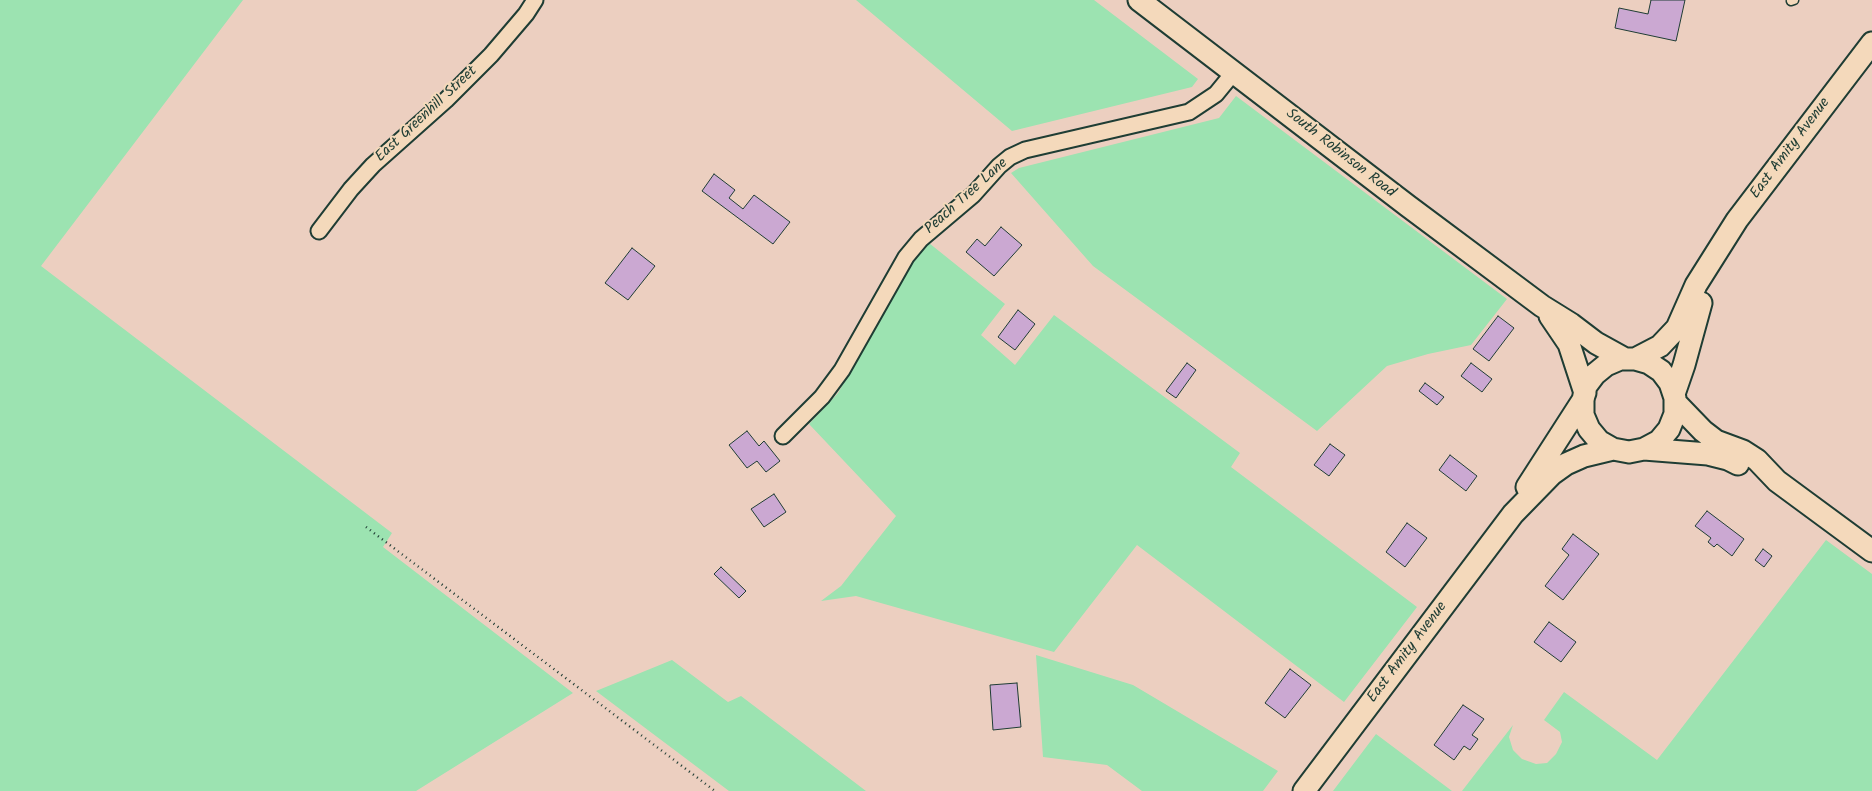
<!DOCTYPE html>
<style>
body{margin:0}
canvas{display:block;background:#eccfc0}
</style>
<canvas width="1872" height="791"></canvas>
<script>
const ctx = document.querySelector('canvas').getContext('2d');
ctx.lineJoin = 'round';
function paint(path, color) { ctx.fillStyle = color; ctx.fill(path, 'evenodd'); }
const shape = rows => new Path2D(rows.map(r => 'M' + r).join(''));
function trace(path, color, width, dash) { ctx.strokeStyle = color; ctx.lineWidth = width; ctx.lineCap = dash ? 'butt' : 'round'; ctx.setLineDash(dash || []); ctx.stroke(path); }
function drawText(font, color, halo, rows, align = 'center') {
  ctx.font = font + ' Kalam,sans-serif'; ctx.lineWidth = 4; ctx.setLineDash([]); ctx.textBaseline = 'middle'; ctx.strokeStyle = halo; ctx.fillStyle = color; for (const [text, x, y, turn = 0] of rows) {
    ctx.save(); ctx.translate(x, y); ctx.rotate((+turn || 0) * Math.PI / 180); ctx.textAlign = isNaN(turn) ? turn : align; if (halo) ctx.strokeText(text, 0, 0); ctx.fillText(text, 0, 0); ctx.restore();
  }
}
paint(shape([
 [0,0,243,0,41,266,392,533,383,547,573,693,416,791,0,791],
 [856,0,1094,0,1198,79,1192,87,1012,131],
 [1236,96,1507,299,1471,345,1428,354,1387,366,1317,431,1093,266,1011,173,1019,168,1219,118],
 [929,243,1005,304,981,335,1015,365,1054,315,1240,453,1231,467,1417,607,1344,702,1137,545,1054,652,856,596,821,601,841,586,896,516,809,424,838,393,909,267],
 [1826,540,1872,574,1872,791,1462,791,1513,725,1509,737,1513,750,1522,759,1536,764,1547,763,1556,754,1562,742,1560,732,1544,720,1564,692,1657,760],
 [1036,655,1133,685,1278,771,1263,791,1142,791,1107,765,1043,757],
 [672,660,728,702,741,696,866,791,729,791,596,691],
 [1376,734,1452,791,1333,791]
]), '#9ce3b1');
const building = shape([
 [1651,0,1685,0,1676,41,1615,28,1619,8,1648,14,1651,0],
 [714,174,735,190,729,198,743,209,754,195,790,222,773,244,702,191,714,174],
 [1001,227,1022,245,994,276,966,252,977,239,985,246,1001,227],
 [632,248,655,266,628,300,605,283,632,248],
 [1018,310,1035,324,1015,350,998,337,1018,310],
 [1498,316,1514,328,1489,361,1473,349,1498,316],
 [1187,363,1196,370,1176,398,1166,391,1187,363],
 [1471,363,1492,379,1482,392,1461,376,1471,363],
 [1425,383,1444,397,1437,405,1419,391,1425,383],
 [747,431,759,446,764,441,780,461,766,472,757,461,747,468,729,445,747,431],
 [1330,444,1345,455,1329,476,1314,465,1330,444],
 [1450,455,1477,476,1466,491,1439,470,1450,455],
 [774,494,786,512,764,527,751,509,774,494],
 [1707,511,1744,539,1732,556,1717,544,1714,547,1708,542,1711,538,1695,526,1707,511],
 [1407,523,1427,538,1405,567,1386,552,1407,523],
 [1573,534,1599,554,1563,600,1545,586,1569,555,1562,549,1573,534],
 [1763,549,1772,556,1764,567,1755,560,1763,549],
 [721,567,746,591,739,598,714,574,721,567],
 [1549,622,1576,642,1561,662,1534,642,1549,622],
 [1290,669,1311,685,1285,718,1265,703,1290,669],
 [1017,683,1021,727,993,730,990,685,1017,683],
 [1463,705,1484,719,1472,735,1478,739,1470,750,1464,746,1454,760,1434,745,1463,705]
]);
paint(building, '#cba8d2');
trace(building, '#1f3d34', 1);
const lane = shape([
 [1791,1,1794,0]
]);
const street = shape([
 [319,231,351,189,373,165,446,100,491,55,526,14,535,0],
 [783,436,822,397,842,370,906,257,921,239,973,195,999,166,1010,157,1025,150,1189,112,1216,94,1234,72]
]);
const secondary = shape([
 [1139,0,1408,206,1542,306,1571,324,1596,343,1625,359],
 [1550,316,1569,344,1585,393],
 [1635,359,1660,346,1677,328,1696,285,1737,220,1872,43],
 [1674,394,1684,365,1701,303],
 [1675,402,1703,431,1716,441,1743,451,1757,460,1777,481,1872,551],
 [1644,449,1708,454,1728,459,1738,464],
 [1527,487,1583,400],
 [1304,791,1513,514,1552,474,1566,464,1584,456,1613,449,1629,452,1644,449,1659,441,1669,429,1675,414,1675,398,1670,383,1661,371,1649,363,1635,359,1620,359,1606,365,1595,374,1586,386,1583,400,1583,415,1589,429,1599,441,1613,449]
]);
trace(lane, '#1f3d34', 11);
trace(street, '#1f3d34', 19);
trace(secondary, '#1f3d34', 25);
trace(shape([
 [366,527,715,791]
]), '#1f3d34', 2.5, [1, 4]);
trace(lane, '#f4d9bb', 8);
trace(street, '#f4d9bb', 15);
trace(secondary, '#f4d9bb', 21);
drawText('15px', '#1f3d34', '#f4d9bb', [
 ["East Greenhill Street",427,115,-43],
 ["East Amity Avenue",1791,149,-53],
 ["South Robinson Road",1340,154,38],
 ["Peach Tree Lane",967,197,-42],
 ["East Amity Avenue",1408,653,-53]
]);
</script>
